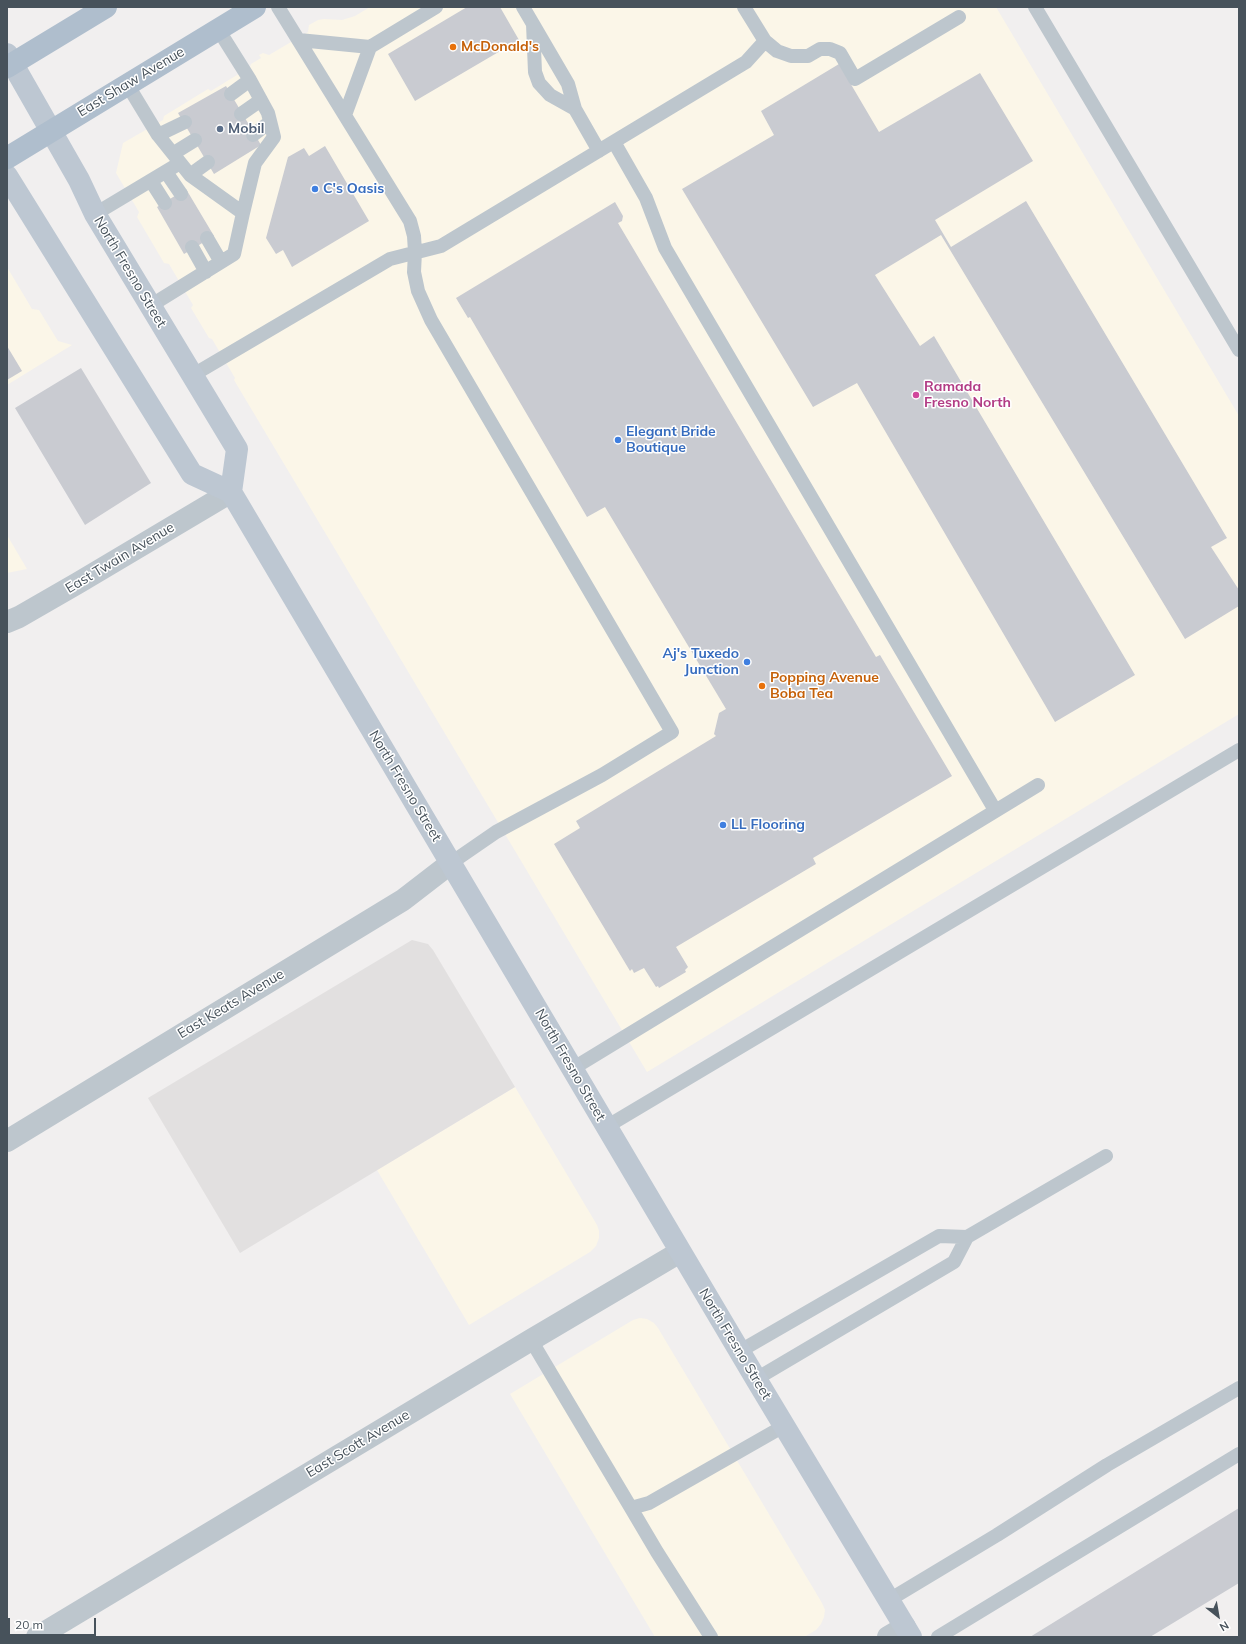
<!DOCTYPE html>
<style>
body{margin:0}
#map{position:relative;width:1246px;height:1644px;overflow:hidden;background:#f1efef;font-family:Mulish,sans-serif}
canvas{display:block}
.frame{position:absolute;inset:0;border:8px solid #47525b;pointer-events:none}
.north{position:absolute;left:1198px;top:1596px;width:40px;height:40px;-webkit-text-stroke:3px #fff;paint-order:stroke;rotate:149deg;font-size:11px;font-weight:700;line-height:16px;text-align:center;color:#47525b}
.north::after{content:'';display:block;margin:auto;width:14px;height:18px;background:#47525b;clip-path:polygon(50% 0,100% 100%,50% 72%,0 100%)}
.scale{position:absolute;left:8px;top:1618px;width:88px;height:18px;box-sizing:border-box;border:2px solid #47525b;border-top:0;padding-left:5px;font-size:12px;line-height:14px;white-space:nowrap;color:#47525b;-webkit-text-stroke:3px #fff;paint-order:stroke}
</style>
<div id="map">
<canvas width="1246" height="1644"></canvas>
<div class="frame"></div>
<div class="north">N</div>
<div class="scale">20 m</div>
</div>
<script>
const ctx = document.querySelector('canvas').getContext('2d');
ctx.lineJoin = 'round';
function paint(path, color) { ctx.fillStyle = color; ctx.fill(path, 'evenodd'); }
const shape = rows => new Path2D(rows.map(r => 'M' + r).join(''));
function trace(path, color, width, dash) { ctx.strokeStyle = color; ctx.lineWidth = width; ctx.lineCap = dash ? 'butt' : 'round'; ctx.setLineDash(dash || []); ctx.stroke(path); }
function drawText(font, color, halo, rows, align = 'center') {
  ctx.font = font + ' Mulish,sans-serif'; ctx.lineWidth = 3; ctx.setLineDash([]); ctx.textBaseline = 'middle'; ctx.strokeStyle = halo; ctx.fillStyle = color; for (const [text, x, y, turn = 0] of rows) {
    ctx.save(); ctx.translate(x, y); ctx.rotate((+turn || 0) * Math.PI / 180); ctx.textAlign = isNaN(turn) ? turn : align; if (halo) ctx.strokeText(text, 0, 0); ctx.fillText(text, 0, 0); ctx.restore();
  }
}
paint(shape([
 [370,7,996,7,1239,416,1239,714,647,1072,234,380,235,378,212,339,209,338,191,308,193,305,169,264,164,263,137,217,139,212,116,173,123,143,163,120,164,116,208,89,211,91,250,67,251,64,261,58,259,55,263,53,269,55,308,32,309,25,318,20,324,19,342,20,355,16],
 [7,267,32,309,39,310,58,341,72,345,7,385],
 [7,535,27,569,7,573],
 [515,1087,597,1225,599,1231,599,1238,596,1246,590,1252,469,1325,377,1170],
 [640,1318,647,1319,654,1323,658,1328,822,1603,825,1610,824,1617,821,1624,816,1630,804,1637,655,1637,510,1394,633,1320]
]), '#fbf6e8');
paint(shape([
 [412,940,428,944,433,950,515,1087,240,1253,148,1098]
]), '#e2e0e0');
paint(shape([
 [467,7,500,7,519,40,415,101,388,54],
 [839,64,879,132,980,73,1033,161,935,220,951,247,1026,201,1227,538,1211,547,1239,590,1239,606,1185,639,941,235,875,275,920,346,934,336,1135,675,1055,722,857,383,813,407,682,189,774,135,761,111],
 [226,86,261,145,214,174,178,113],
 [325,146,369,221,292,267,283,250,276,254,266,238,288,157,304,148,309,156],
 [186,189,214,236,184,254,157,207],
 [615,202,623,216,622,221,618,223,876,657,880,655,952,776,813,858,816,864,676,947,688,967,685,970,686,972,659,988,658,986,656,987,644,968,634,973,632,969,630,971,554,844,580,828,576,821,716,736,714,734,719,713,726,709,605,507,587,517,470,317,468,318,456,298],
 [7,346,22,371,7,380],
 [81,368,151,483,85,525,15,408],
 [1239,1508,1239,1583,1150,1637,1030,1637]
]), '#c9cbd1');
trace(shape([
 [278,7,410,221,414,236,415,252,414,272,418,291,431,320,672,732,602,775,496,832,451,863],
 [523,7,533,24,535,72,539,83,550,95,575,109,599,151],
 [744,7,765,41,777,51,791,56,808,56,820,49,830,49,840,53,855,79,959,17],
 [1035,7,1239,350],
 [533,24,568,84,575,109],
 [218,29,250,80,268,113,274,137,255,163,243,213],
 [299,40,370,47,436,7],
 [127,84,158,135,190,175,243,213,234,254,150,306],
 [231,94,250,80],
 [241,114,261,100],
 [345,115,370,47],
 [158,135,185,122],
 [253,135,270,122],
 [614,142,646,198,665,248,995,810],
 [174,153,195,140],
 [166,172,181,194],
 [190,175,208,162],
 [151,181,165,203],
 [95,214,180,163],
 [207,238,221,262],
 [192,247,206,272],
 [193,375,390,259,441,246,746,62,765,41],
 [572,1069,1038,785],
 [606,1127,1239,750],
 [531,1340,631,1508,649,1503,784,1426],
 [740,1351,939,1236,967,1237],
 [756,1379,954,1262,967,1237,1106,1156],
 [631,1508,657,1552,711,1637],
 [889,1600,997,1535,1107,1465,1239,1388],
 [938,1637,1239,1454]
]), '#bdc6cd', 14);
trace(shape([
 [7,622,19,617,78,583,231,492],
 [7,1141,403,900,451,863],
 [37,1637,531,1340,680,1252],
 [888,1637,905,1627]
]), '#bdc6cd', 22);
trace(shape([
 [7,54,79,180,95,214,237,449,231,492],
 [7,176,192,474,231,492,756,1379,911,1637]
]), '#bdc7d2', 22);
trace(shape([
 [7,67,106,7],
 [7,158,255,7]
]), '#afbecd', 22);
for (const [x, y, r, color] of [
 [453,47,4,"#e8710a"],
 [220,129,4,"#5c6f8a"],
 [315,189,4,"#3f7fe0"],
 [916,395,4,"#d1479c"],
 [618,440,4,"#3f7fe0"],
 [747,662,4,"#3f7fe0"],
 [762,686,4,"#e8710a"],
 [723,825,4,"#3f7fe0"]
]) { const dot = new Path2D(); dot.arc(x, y, r, 0, 2 * Math.PI); ctx.fillStyle = color; ctx.fill(dot); trace(dot, '#fff', 1.5); }
drawText('bold 14px', '#c56008', '#fff', [
 ["McDonald's",461,47],
 ["Popping Avenue",770,678],
 ["Boba Tea",770,694]
], 'left');
drawText('14px', '#47525b', '#fff', [
 ["East Shaw Avenue",131,82,-31],
 ["North Fresno Street",130,272,59],
 ["East Twain Avenue",120,558,-31],
 ["North Fresno Street",405,786,59],
 ["East Keats Avenue",231,1004,-31],
 ["North Fresno Street",570,1065,60],
 ["North Fresno Street",735,1344,59],
 ["East Scott Avenue",358,1444,-31]
]);
drawText('bold 14px', '#4e5e75', '#fff', [
 ["Mobil",228,129]
], 'left');
drawText('bold 14px', '#366cbe', '#fff', [
 ["C's Oasis",323,189],
 ["Elegant Bride",626,432],
 ["Boutique",626,448],
 ["Aj's Tuxedo",739,654,"right"],
 ["Junction",739,670,"right"],
 ["LL Flooring",731,825]
], 'left');
drawText('bold 14px', '#b23c85', '#fff', [
 ["Ramada",924,387],
 ["Fresno North",924,403]
], 'left');
</script>
